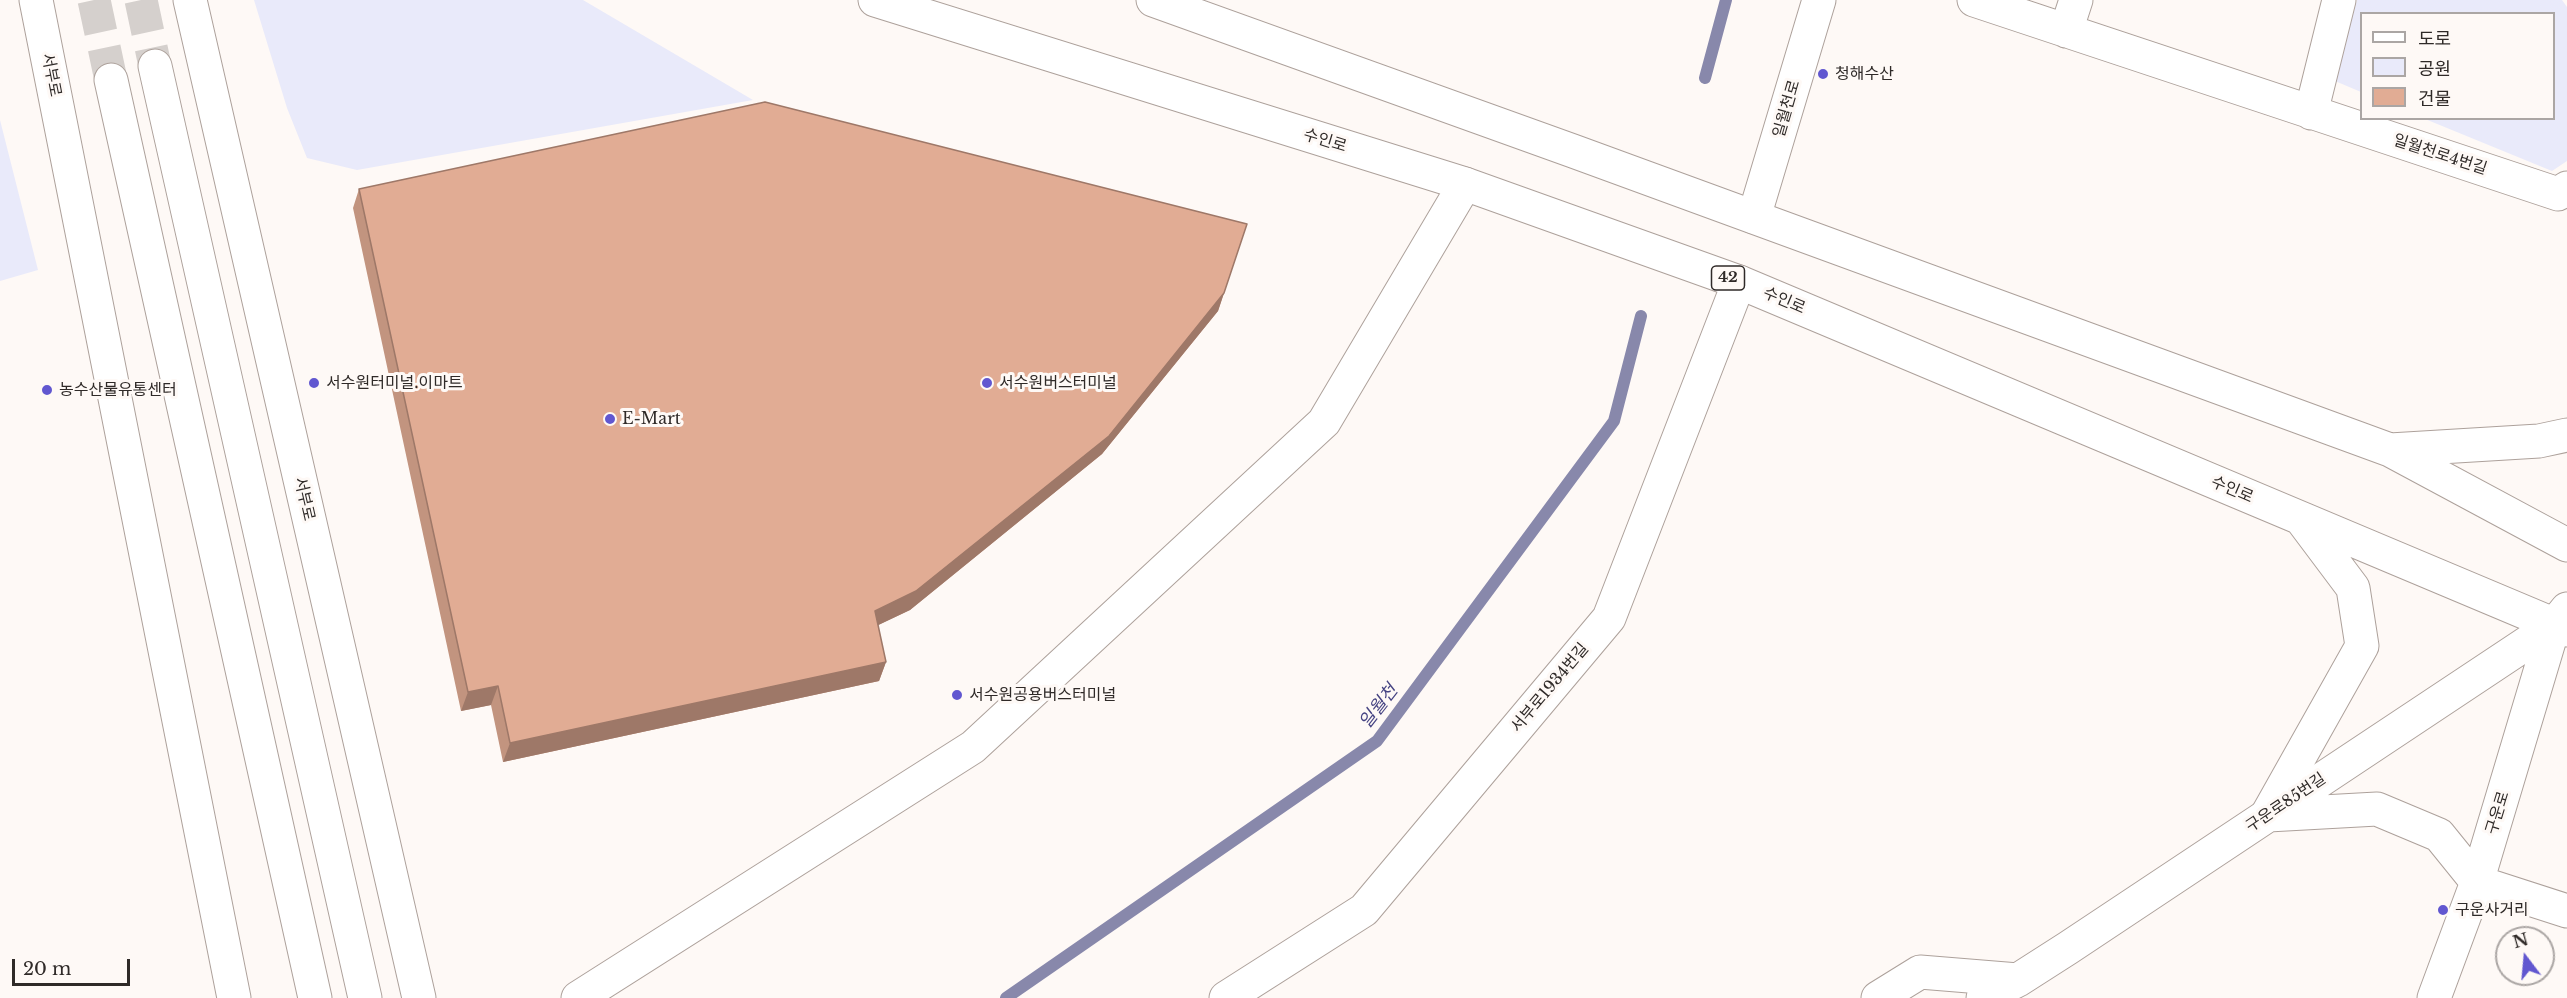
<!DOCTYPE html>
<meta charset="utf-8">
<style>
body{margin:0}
#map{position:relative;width:2567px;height:998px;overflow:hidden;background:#fef9f6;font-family:"Libre Baskerville","Noto Sans KR",serif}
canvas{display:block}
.legend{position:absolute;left:2360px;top:12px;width:195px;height:108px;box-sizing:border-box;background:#fef9f6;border:2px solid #aba6a4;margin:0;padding:8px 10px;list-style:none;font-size:18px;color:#2f2a28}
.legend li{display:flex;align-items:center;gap:12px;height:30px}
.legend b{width:30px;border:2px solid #aba6a4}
.north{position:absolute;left:2495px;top:926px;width:60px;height:60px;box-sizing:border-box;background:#fef9f6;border:2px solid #aba6a4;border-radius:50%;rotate:344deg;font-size:16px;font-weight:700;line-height:24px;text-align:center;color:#2f2a28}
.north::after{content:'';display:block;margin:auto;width:21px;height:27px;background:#6157d0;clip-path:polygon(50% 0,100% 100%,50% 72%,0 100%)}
.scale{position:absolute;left:12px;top:959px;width:118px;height:27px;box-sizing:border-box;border:3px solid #2f2a28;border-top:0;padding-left:8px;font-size:18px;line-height:21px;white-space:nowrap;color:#2f2a28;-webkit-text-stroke:4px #fef9f6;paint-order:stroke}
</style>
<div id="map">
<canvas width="2567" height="998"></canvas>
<ul class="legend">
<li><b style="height:8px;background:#fff"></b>도로</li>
<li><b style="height:16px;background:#e9eafa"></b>공원</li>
<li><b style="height:16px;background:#e1ac94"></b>건물</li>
</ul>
<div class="north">N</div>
<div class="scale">20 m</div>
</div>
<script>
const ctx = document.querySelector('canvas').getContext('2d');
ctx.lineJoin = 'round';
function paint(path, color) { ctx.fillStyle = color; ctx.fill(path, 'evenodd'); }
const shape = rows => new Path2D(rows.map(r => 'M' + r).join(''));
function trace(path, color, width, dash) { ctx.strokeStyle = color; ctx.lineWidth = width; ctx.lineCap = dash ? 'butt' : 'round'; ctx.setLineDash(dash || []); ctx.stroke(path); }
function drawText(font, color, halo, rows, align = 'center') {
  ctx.font = font + ' "Libre Baskerville","Noto Sans KR",serif'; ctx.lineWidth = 6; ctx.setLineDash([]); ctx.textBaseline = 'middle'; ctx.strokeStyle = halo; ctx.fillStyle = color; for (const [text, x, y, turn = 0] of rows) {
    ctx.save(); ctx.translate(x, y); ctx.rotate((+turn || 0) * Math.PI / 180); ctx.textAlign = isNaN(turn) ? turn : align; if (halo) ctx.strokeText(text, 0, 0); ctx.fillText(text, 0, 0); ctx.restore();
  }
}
paint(shape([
 [254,0,583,0,753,100,357,170,307,158,287,108],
 [2357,0,2562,0,2567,7,2567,161,2552,171,2425,119,2554,118,2554,14,2362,14,2361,92,2335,81],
 [0,120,38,270,0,281]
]), '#e9eafa');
trace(shape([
 [1705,78,1726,0],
 [1006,998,1377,741,1614,421,1641,316]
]), '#8888ab', 12);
trace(shape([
 [94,0,111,80],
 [141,0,155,66]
]), '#d5d0cd', 33, [33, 16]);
const minor = shape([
 [36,0,234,998],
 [190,0,419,998],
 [1974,0,2558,194,2567,188],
 [2066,31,2076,0],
 [2311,113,2339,0],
 [1754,217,1819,0],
 [2268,815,2377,809,2439,835,2477,882,2567,911],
 [578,998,973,747,1324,422,1465,184],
 [1226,998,1364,910,1609,618,1739,282],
 [1878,998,1920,972,2018,980],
 [1983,998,2018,980,2068,948,2554,625,2567,609],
 [2434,998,2477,882,2554,625]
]);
const major = shape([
 [875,0,1465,184,1739,282,2567,630],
 [1153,0,1573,151,2390,450,2567,545],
 [155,66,365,998],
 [111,80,315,998],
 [2390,450,2539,441,2567,435],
 [2267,815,2362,646,2353,588,2302,520]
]);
trace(minor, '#ada19b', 35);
trace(major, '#ada19b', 35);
trace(minor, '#fff', 33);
trace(major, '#fff', 33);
paint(shape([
 [359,189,1224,293,1218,311,1102,454,910,610,878,625,886,662,879,681,503,762,491,705,461,711,353,208]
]), '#c2947f');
paint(shape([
 [1224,293,1218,311,1102,454,910,610,868,630,875,611],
 [886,662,879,681,503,762,510,743],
 [498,686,491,705,461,711,468,692]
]), '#9e7868');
const building = shape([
 [765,102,1247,224,1224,293,1109,436,916,591,875,611,886,662,510,743,498,686,468,692,359,189,765,102]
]);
paint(building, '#e1ac94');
trace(building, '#9e7868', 1.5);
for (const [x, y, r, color] of [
 [1823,74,6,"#6157d0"],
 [314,383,6,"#6157d0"],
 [987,383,6,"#6157d0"],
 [47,390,6,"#6157d0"],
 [610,419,6,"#6157d0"],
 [957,695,6,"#6157d0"],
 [2443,910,6,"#6157d0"]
]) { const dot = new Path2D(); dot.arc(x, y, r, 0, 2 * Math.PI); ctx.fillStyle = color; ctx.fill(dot); trace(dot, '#fef9f6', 2); }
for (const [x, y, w] of [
 [1728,278,33]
]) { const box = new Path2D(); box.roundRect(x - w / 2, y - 12, w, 24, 4.5); ctx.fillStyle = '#fef9f6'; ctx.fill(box); trace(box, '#2f2a28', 1.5); }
drawText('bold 15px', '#2f2a28', null, [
 ["42",1728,278]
]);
drawText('16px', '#2f2a28', '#fef9f6', [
 ["청해수산",1835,74],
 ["서수원터미널.이마트",326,383],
 ["서수원버스터미널",999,383],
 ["농수산물유통센터",59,390],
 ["E-Mart",622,419],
 ["서수원공용버스터미널",969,695],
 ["구운사거리",2455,910]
], 'left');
drawText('16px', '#2f2a28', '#fef9f6', [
 ["서부로",51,75,79],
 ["일월천로",1787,109,-74],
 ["수인로",1325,141,17],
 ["일월천로4번길",2440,155,18],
 ["수인로",1784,301,23],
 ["수인로",2232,490,23],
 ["서부로",304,499,77],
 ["서부로1934번길",1550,688,-50],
 ["구운로85번길",2286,803,-34],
 ["구운로",2498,813,-73]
]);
drawText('italic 18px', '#454382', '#fef9f6', [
 ["일월천",1379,707,-52]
]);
</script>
